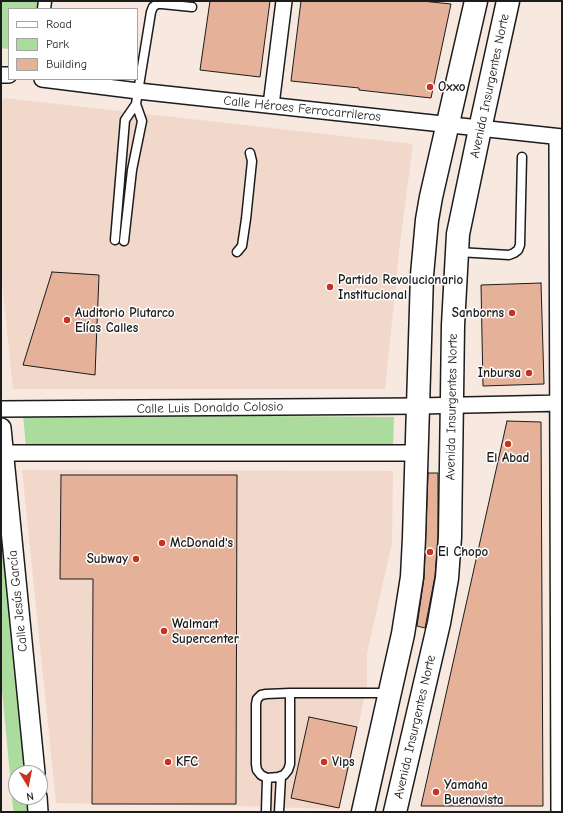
<!DOCTYPE html>
<meta charset="utf-8">
<style>
body{margin:0}
#map{position:relative;width:563px;height:813px;overflow:hidden;background:#f7e8e0;font-family:"Comic Neue",sans-serif}
canvas{display:block}
.frame{position:absolute;inset:0;border:2px solid #1c1c1c;pointer-events:none}
.legend{position:absolute;left:8px;top:8px;width:130px;height:72px;box-sizing:border-box;background:#fff;border:1px solid #a4a4a4;margin:0;padding:5px 7px;list-style:none;font-size:12px;color:#1c1c1c}
.legend li{display:flex;align-items:center;gap:8px;height:20px}
.legend b{width:20px;border:1px solid #a4a4a4}
.north{position:absolute;left:8px;top:765px;width:40px;height:40px;box-sizing:border-box;background:#fff;border:1px solid #a4a4a4;border-radius:50%;rotate:170deg;font-size:11px;font-weight:700;line-height:16px;text-align:center;color:#1c1c1c}
.north::after{content:'';display:block;margin:auto;width:14px;height:18px;background:#c8321e;clip-path:polygon(50% 0,100% 100%,50% 72%,0 100%)}
</style>
<div id="map">
<canvas width="563" height="813"></canvas>
<div class="frame"></div>
<ul class="legend">
<li><b style="height:5px;background:#fff"></b>Road</li>
<li><b style="height:11px;background:#acdc9d"></b>Park</li>
<li><b style="height:11px;background:#e5b199"></b>Building</li>
</ul>
<div class="north">N</div>
</div>
<script>
const ctx = document.querySelector('canvas').getContext('2d');
ctx.lineJoin = 'round';
function paint(path, color) { ctx.fillStyle = color; ctx.fill(path, 'evenodd'); }
const shape = rows => new Path2D(rows.map(r => 'M' + r).join(''));
function trace(path, color, width, dash) { ctx.strokeStyle = color; ctx.lineWidth = width; ctx.lineCap = dash ? 'butt' : 'round'; ctx.setLineDash(dash || []); ctx.stroke(path); }
function drawText(font, color, halo, rows, align = 'center') {
  ctx.font = font + ' "Comic Neue",sans-serif'; ctx.lineWidth = 3; ctx.setLineDash([]); ctx.textBaseline = 'middle'; ctx.strokeStyle = halo; ctx.fillStyle = color; for (const [text, x, y, turn = 0] of rows) {
    ctx.save(); ctx.translate(x, y); ctx.rotate((+turn || 0) * Math.PI / 180); ctx.textAlign = isNaN(turn) ? turn : align; if (halo) ctx.strokeText(text, 0, 0); ctx.fillText(text, 0, 0); ctx.restore();
  }
}
paint(shape([
 [4,98,413,144,400,244,385,389,13,389,1,274,1,102],
 [22,470,393,471,392,543,367,653,367,685,358,727,344,791,336,809,235,806,56,803]
]), '#f2d8cb');
paint(shape([
 [1,1,46,1,44,9,9,9,9,49,1,48],
 [23,414,394,417,393,447,26,448],
 [1,546,8,584,26,773,16,773,16,797,28,797,29,812,14,812,13,808,1,679]
]), '#acdc9d');
const building = shape([
 [210,1,270,1,260,77,200,70,210,1],
 [301,1,422,1,451,4,431,98,359,90,359,88,291,81,301,1],
 [52,272,99,275,95,375,23,365,52,272],
 [541,283,544,384,483,386,481,285,541,283],
 [507,421,541,422,543,806,421,806,507,421],
 [428,473,438,473,438,536,435,576,425,628,417,626,424,578,428,473],
 [61,475,237,475,236,804,92,804,93,579,60,579,61,475],
 [309,717,357,727,339,808,291,798,309,717]
]);
paint(building, '#e5b199');
trace(building, '#1c1c1c', 1);
const service = shape([
 [115,240,125,120,136,104,151,12,153,7,157,4,162,4,192,7],
 [124,241,132,170,142,121,136,104],
 [237,252,242,246,246,219,252,161,250,153],
 [458,252,509,255,514,253,518,250,520,245,522,157],
 [290,693,290,764,288,770,284,775,278,777,267,778,261,775,257,770,256,764,256,704,257,699,261,695,266,694,290,693],
 [290,693,389,693],
 [266,812,267,778],
 [279,812,281,776]
]);
const pedestrian = shape([
 [44,9,45,1]
]);
const minor = shape([
 [1,75,9,75],
 [42,79,138,91,562,137],
 [271,105,284,1],
 [557,137,559,812],
 [1,409,419,406,562,403],
 [1,453,416,453]
]);
const tertiary = shape([
 [1,428,35,773],
 [37,797,38,812]
]);
const secondary = shape([
 [363,812,403,634,412,577,414,538,422,275,427,220,431,197,476,1],
 [395,812,439,623,447,578,450,537,453,325,458,234,480,129,508,1]
]);
trace(service, '#1c1c1c', 11);
trace(pedestrian, '#1c1c1c', 15);
trace(minor, '#1c1c1c', 18);
trace(tertiary, '#1c1c1c', 22);
trace(secondary, '#1c1c1c', 25);
trace(service, '#fff', 8);
trace(pedestrian, '#fff', 12);
trace(minor, '#fff', 15);
trace(tertiary, '#fff', 19);
trace(secondary, '#fff', 22);
for (const [x, y, r, color] of [
 [430,87,4,"#c8321e"],
 [330,287,4,"#c8321e"],
 [512,313,4,"#c8321e"],
 [67,320,4,"#c8321e"],
 [529,373,4,"#c8321e"],
 [508,444,4,"#c8321e"],
 [162,543,4,"#c8321e"],
 [430,552,4,"#c8321e"],
 [136,559,4,"#c8321e"],
 [164,631,4,"#c8321e"],
 [168,762,4,"#c8321e"],
 [324,762,4,"#c8321e"],
 [436,792,4,"#c8321e"]
]) { const dot = new Path2D(); dot.arc(x, y, r, 0, 2 * Math.PI); ctx.fillStyle = color; ctx.fill(dot); trace(dot, '#fff', 1.5); }
drawText('13px', '#1c1c1c', '#fff', [
 ["Avenida Insurgentes Norte",490,86,-78],
 ["Calle Héroes Ferrocarrileros",302,109,6],
 ["Avenida Insurgentes Norte",452,407,-89],
 ["Calle Luis Donaldo Colosio",210,408,-1],
 ["Calle Jesús García",18,601,-96],
 ["Avenida Insurgentes Norte",415,727,-77]
]);
drawText('bold 13px', '#1c1c1c', '#fff', [
 ["Oxxo",438,87],
 ["Partido Revolucionario",338,280],
 ["Institucional",338,295],
 ["Auditorio Plutarco",75,313],
 ["Elías Calles",75,328],
 ["Sanborns",504,313,"right"],
 ["Inbursa",521,373,"right"],
 ["El Abad",508,458,"center"],
 ["McDonald's",170,543],
 ["El Chopo",438,552],
 ["Subway",128,559,"right"],
 ["Walmart",172,624],
 ["Supercenter",172,639],
 ["KFC",176,762],
 ["Vips",332,762],
 ["Yamaha",444,785],
 ["Buenavista",444,800]
], 'left');
</script>
